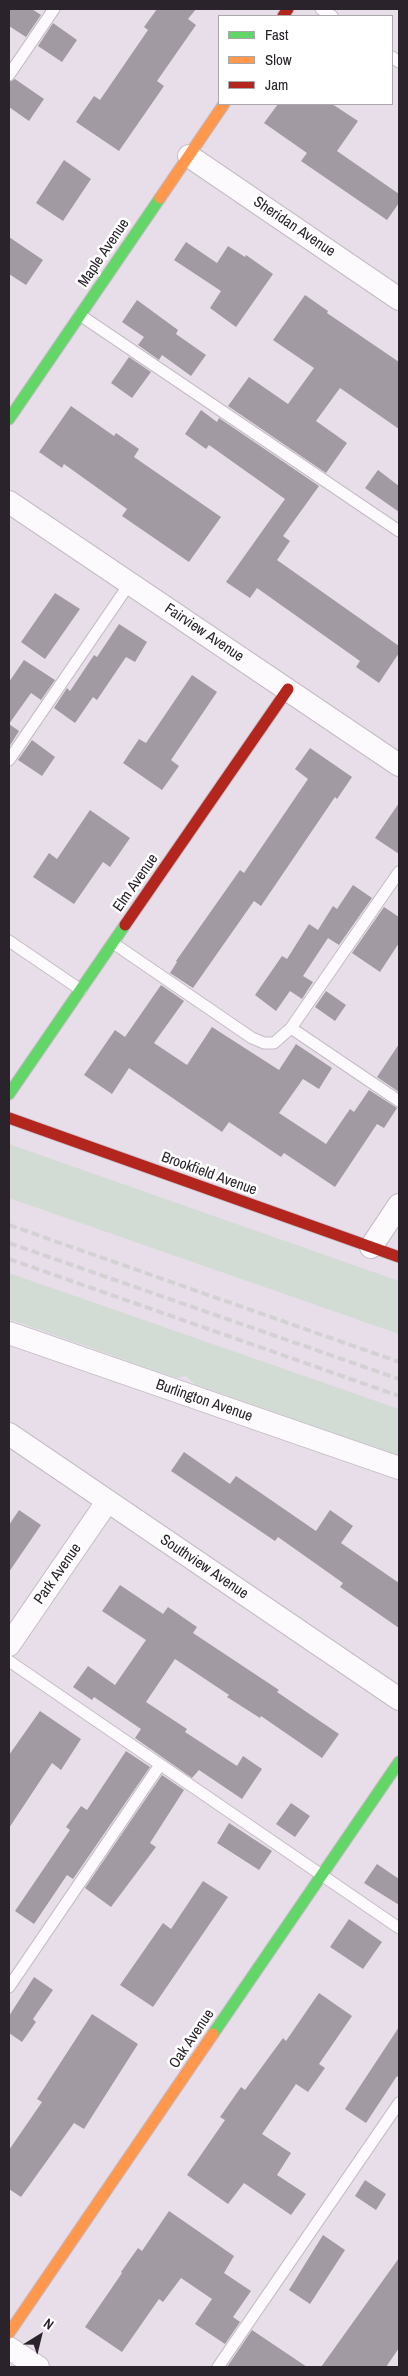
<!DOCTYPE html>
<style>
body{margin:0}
#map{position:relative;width:408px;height:2376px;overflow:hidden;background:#e8dee9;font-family:"Archivo Narrow",sans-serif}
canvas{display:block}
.frame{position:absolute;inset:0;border:10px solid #2a232b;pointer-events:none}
.legend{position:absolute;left:218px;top:15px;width:175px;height:90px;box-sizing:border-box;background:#fff;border:1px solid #aaa7aa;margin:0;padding:6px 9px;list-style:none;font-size:15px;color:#2a232b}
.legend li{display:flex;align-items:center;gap:10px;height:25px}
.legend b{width:25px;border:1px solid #aaa7aa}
.north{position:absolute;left:15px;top:2311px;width:50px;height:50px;-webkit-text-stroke:4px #fff;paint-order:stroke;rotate:36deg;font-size:14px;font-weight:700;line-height:20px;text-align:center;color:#2a232b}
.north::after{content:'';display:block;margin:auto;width:18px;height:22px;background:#2a232b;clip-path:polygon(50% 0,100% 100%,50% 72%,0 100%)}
</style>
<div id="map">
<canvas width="408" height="2376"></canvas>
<div class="frame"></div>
<ul class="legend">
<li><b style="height:6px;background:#63d668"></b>Fast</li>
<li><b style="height:6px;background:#ff974d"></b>Slow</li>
<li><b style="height:6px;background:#b3261e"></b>Jam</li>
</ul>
<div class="north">N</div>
</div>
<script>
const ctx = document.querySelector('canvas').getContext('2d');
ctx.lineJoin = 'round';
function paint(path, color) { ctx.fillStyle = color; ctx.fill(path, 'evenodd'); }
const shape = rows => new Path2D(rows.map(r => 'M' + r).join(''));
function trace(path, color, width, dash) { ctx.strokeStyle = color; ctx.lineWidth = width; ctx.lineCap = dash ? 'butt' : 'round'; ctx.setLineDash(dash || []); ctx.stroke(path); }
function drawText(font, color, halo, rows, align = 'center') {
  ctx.font = font + ' "Archivo Narrow",sans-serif'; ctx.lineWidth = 5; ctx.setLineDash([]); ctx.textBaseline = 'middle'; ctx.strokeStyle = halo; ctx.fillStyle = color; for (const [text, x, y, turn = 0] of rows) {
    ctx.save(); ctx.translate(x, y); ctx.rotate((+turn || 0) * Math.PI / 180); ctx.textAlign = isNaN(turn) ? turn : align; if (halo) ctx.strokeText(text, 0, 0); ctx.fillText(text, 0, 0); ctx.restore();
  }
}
paint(shape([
 [9,1144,399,1281,399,1334,9,1198],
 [9,1273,399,1409,399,1456,194,1384,186,1376,176,1378,9,1319]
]), '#d3dbd5');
paint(shape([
 [9,9,32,9,41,15,26,37,9,26],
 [157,9,196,9,188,19,196,25,157,81,164,86,119,151,76,122,94,96,100,100,148,30,144,27],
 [53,23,77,40,62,62,38,46],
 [15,79,44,99,29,121,9,107,9,82],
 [278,104,332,104,358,121,337,151,399,194,399,203,387,220,301,161,307,153,264,123],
 [64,160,91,179,63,221,36,203],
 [9,237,43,260,26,285,9,274],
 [186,242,217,263,228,246,245,257,246,255,273,274,236,327,210,308,221,291,174,260],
 [305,295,328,311,327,313,399,362,399,429,340,388,316,421,347,443,326,473,228,406,249,377,288,404,314,368,273,340],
 [137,300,178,330,176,334,206,355,191,376,162,355,159,360,138,345,144,337,122,322],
 [129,357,151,372,132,398,111,383],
 [71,406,114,436,116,433,139,449,134,457,221,517,189,562,122,516,127,509,64,464,62,468,39,452],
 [201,410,217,422,219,418,319,486,283,536,290,541,277,560,399,646,399,653,379,683,356,667,360,661,257,588,250,598,226,582,285,499,209,445,206,449,185,434],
 [378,470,399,486,399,512,365,488],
 [55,593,80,609,45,659,21,642],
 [119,624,147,642,135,662,126,657,97,700,93,697,75,723,54,708,67,688,70,691,94,655,97,657],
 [24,660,55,680,41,700,31,693,9,724,19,731,9,747,9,682],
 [192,675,217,692,171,760,179,766,162,790,123,763,139,739,146,743],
 [32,740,55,757,42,776,18,760],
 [310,748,352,777,337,799,335,797,261,906,254,901,193,988,170,973,177,962,176,961,240,870,244,873,308,779,295,769],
 [399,803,399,854,375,838],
 [90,810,130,838,110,867,103,862,74,904,33,877,49,853,57,859],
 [353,885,372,898,339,945,328,938,303,976,313,982,302,999,290,991,276,1011,255,995,282,956,287,959,309,924,318,930,333,906,337,909],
 [384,907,399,917,399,943,380,972,352,953],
 [161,985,184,1001,154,1043,187,1065,212,1027,279,1070,296,1044,332,1068,319,1089,303,1079,279,1113,326,1144,350,1109,354,1112,369,1090,397,1108,384,1128,377,1124,335,1187,284,1153,281,1157,229,1122,222,1132,129,1068,112,1094,84,1075,115,1030,125,1037],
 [326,991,346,1005,335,1021,315,1007],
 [399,1044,399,1092,377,1077],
 [184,1452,230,1484,236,1476,316,1531,330,1510,353,1526,341,1543,399,1583,399,1628,340,1587,343,1583,278,1537,275,1541,171,1471],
 [19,1510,41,1525,9,1572,9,1525],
 [120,1585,163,1614,168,1607,197,1627,193,1633,279,1690,277,1692,339,1734,322,1758,261,1716,260,1718,227,1697,229,1695,175,1659,146,1702,187,1729,185,1732,237,1766,243,1756,262,1769,242,1799,199,1770,192,1778,135,1738,141,1729,94,1697,92,1700,73,1687,88,1666,115,1685,146,1640,102,1611],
 [40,1711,81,1739,61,1770,52,1763,9,1828,9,1755],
 [126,1751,150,1767,73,1879,67,1875,34,1924,15,1911,70,1830,66,1827,81,1806,87,1810],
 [162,1775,184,1790,150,1843,156,1847,111,1907,85,1888],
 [291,1803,310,1816,295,1837,276,1824],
 [229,1823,272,1851,259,1870,217,1843],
 [377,1864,399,1879,399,1905,364,1883],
 [203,1881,228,1897,153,2007,120,1985,163,1923,171,1929],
 [349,1919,382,1942,363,1969,330,1947],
 [34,1977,53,1990,33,2019,36,2022,22,2042,9,2033,9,2016],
 [319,1993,352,2016,319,2064,325,2068,308,2092,296,2084,262,2134,291,2153,277,2175,306,2194,291,2215,244,2183,228,2204,187,2175,225,2120,220,2117,241,2087,245,2090,283,2038,286,2041],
 [92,2014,138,2044,84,2129,74,2123,21,2197,9,2189,9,2150,42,2102,37,2099],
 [399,2027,399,2078,397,2076,366,2123,345,2109],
 [365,2180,386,2194,376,2210,355,2196],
 [169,2211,234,2256,224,2273,251,2291,233,2317,240,2322,225,2344,195,2324,212,2299,181,2278,163,2302,159,2299,122,2352,85,2327,122,2273,121,2272,138,2248,142,2251],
 [323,2235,345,2250,310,2304,289,2290],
 [399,2258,399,2348,386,2367,321,2367],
 [252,2330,307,2367,227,2367]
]), '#a19aa2');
const lane = shape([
 [321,9,332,16],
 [392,57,399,62],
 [9,75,54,9],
 [80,315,399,531],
 [9,760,130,583],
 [9,941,81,990],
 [113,943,252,1038,264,1043,274,1043,291,1028,399,872],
 [291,1028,399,1101],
 [9,1661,399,1928],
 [9,1987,160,1765],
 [218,2367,399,2103]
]);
const street = shape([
 [189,156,399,299],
 [9,502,399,765],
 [371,1247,399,1205],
 [9,1333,399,1468],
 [9,1434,399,1699],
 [9,1645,107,1502],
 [9,2348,38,2367]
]);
const fast = shape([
 [9,419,160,198],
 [9,1094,125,925],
 [213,2034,399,1762]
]);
const slow = shape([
 [160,198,224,104],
 [9,2333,213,2034]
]);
const jam = shape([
 [283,16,288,9],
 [125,925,288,689],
 [9,1118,399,1257]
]);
trace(lane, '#c5bcc6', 13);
trace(street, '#c5bcc6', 24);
trace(fast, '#c5bcc6', 13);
trace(slow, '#c5bcc6', 13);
trace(jam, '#c5bcc6', 13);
trace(lane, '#fcfafc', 11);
trace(street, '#fcfafc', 22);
trace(fast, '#63d668', 11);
trace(slow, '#ff974d', 11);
trace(jam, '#b3261e', 11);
trace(shape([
 [9,1225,399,1362],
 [9,1243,399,1379],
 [9,1259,399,1396]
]), '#d4d1d5', 4, [8, 4]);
drawText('15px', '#2a232b', '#fff', [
 ["Sheridan Avenue",294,227,34],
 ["Maple Avenue",104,253,-56],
 ["Fairview Avenue",204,633,34],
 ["Elm Avenue",136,883,-55],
 ["Brookfield Avenue",209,1174,20],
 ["Burlington Avenue",204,1401,19],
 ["Southview Avenue",204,1567,34],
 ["Park Avenue",58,1574,-55],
 ["Oak Avenue",192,2039,-56]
]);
</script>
